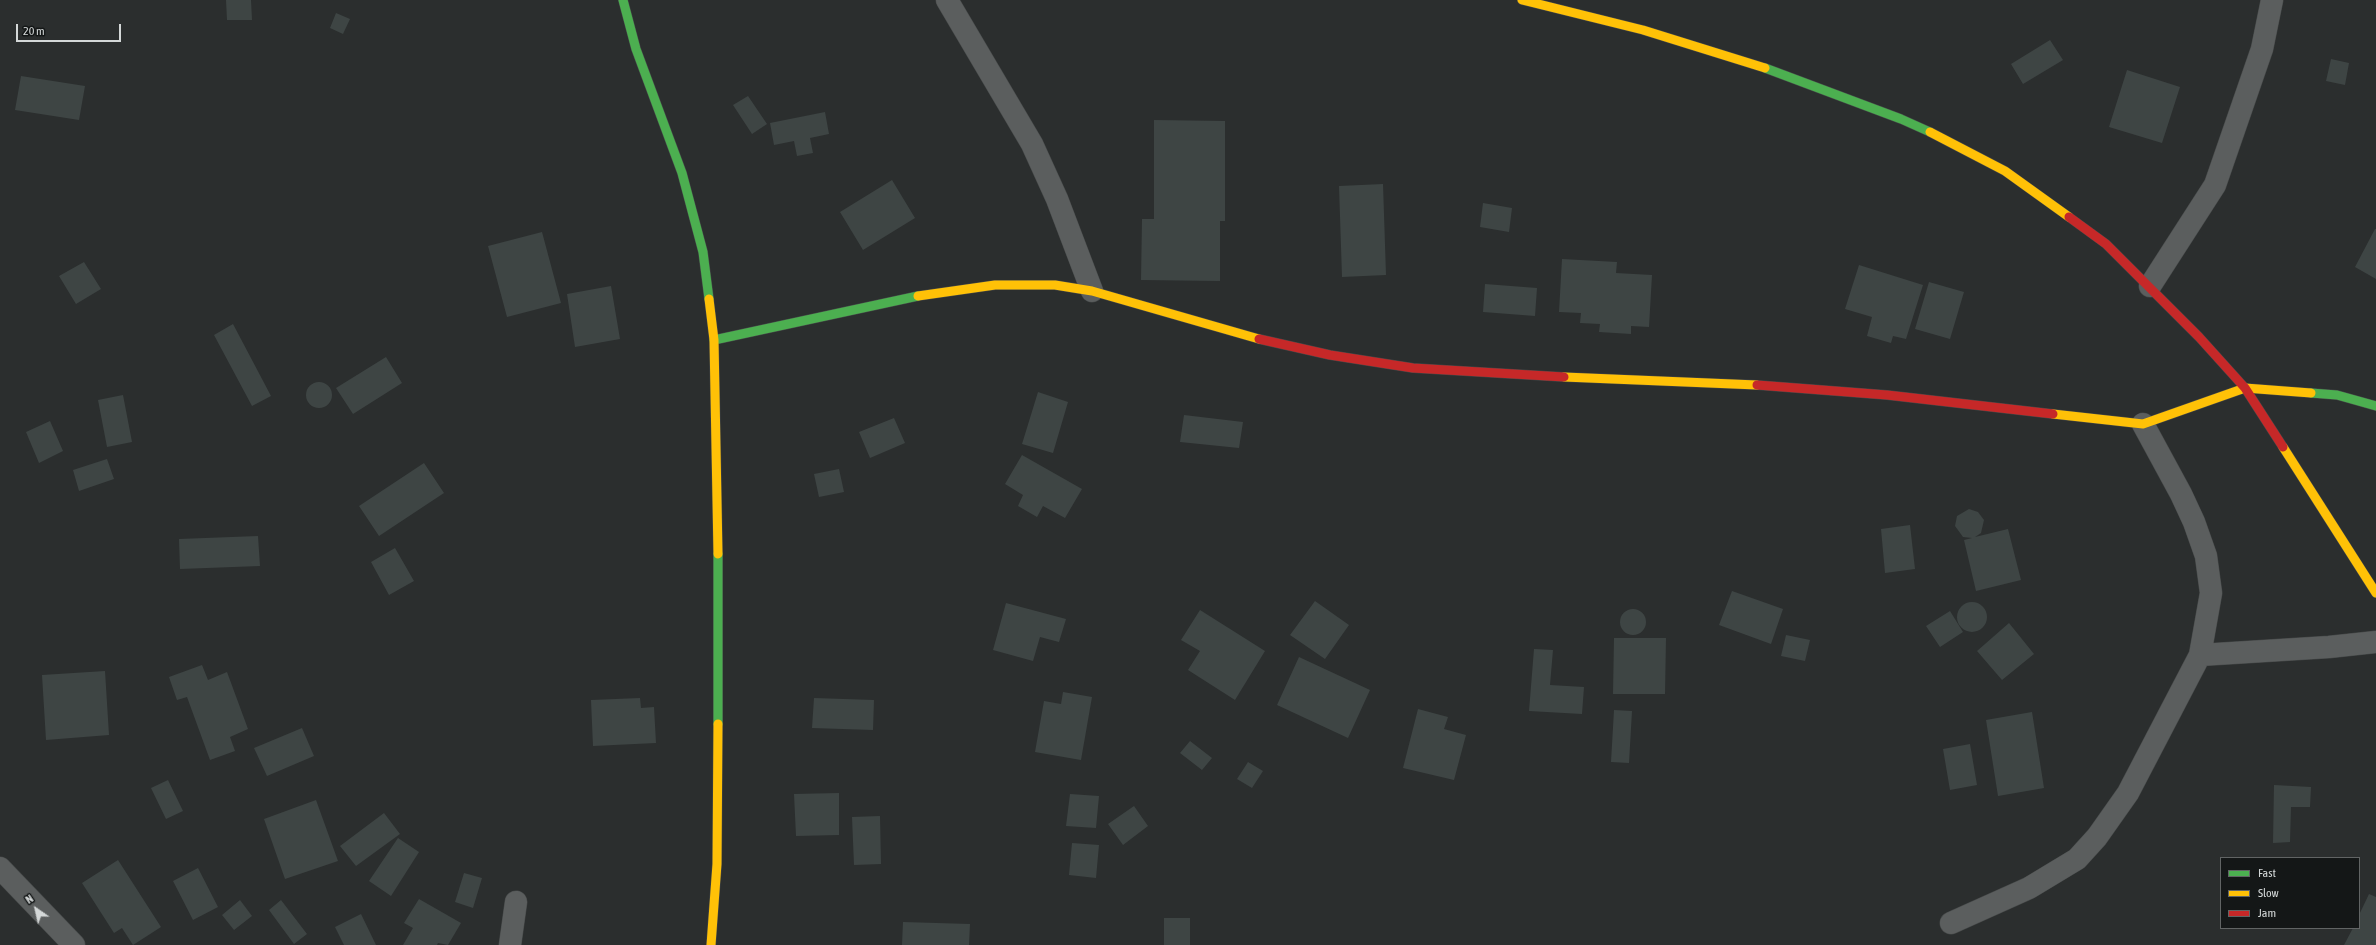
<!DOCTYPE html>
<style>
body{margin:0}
#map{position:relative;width:2376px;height:945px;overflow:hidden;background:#2b2e2e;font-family:"Asap Condensed",sans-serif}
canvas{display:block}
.legend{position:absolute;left:2220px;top:857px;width:140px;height:72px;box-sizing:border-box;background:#141717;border:1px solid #616464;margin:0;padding:5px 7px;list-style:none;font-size:12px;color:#d4d8d8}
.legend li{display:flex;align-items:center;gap:8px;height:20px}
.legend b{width:20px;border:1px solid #616464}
.north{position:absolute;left:16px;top:889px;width:40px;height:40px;-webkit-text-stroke:3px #141717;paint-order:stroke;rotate:326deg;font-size:11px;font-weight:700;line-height:16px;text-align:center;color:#d4d8d8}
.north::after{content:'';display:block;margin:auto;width:14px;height:18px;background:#d4d8d8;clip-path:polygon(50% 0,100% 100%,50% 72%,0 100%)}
.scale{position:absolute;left:16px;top:24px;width:105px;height:18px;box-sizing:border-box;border:2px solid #d4d8d8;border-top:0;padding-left:5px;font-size:12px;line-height:14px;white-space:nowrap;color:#d4d8d8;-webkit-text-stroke:3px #141717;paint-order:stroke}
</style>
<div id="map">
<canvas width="2376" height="945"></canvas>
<ul class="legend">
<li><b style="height:5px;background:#4caf50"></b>Fast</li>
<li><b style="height:5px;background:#ffc107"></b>Slow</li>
<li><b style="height:5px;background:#c62828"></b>Jam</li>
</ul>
<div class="north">N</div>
<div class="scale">20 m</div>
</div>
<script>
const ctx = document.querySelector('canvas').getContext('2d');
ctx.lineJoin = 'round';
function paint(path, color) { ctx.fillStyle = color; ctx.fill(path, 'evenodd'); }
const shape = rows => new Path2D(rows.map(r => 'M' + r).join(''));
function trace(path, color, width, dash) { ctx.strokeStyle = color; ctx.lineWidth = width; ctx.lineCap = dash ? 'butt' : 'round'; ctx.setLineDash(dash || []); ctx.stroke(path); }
paint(shape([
 [226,0,251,0,252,20,227,20],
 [336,13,350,19,343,34,330,28],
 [2050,40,2063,60,2023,84,2011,64],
 [2331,59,2349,63,2345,85,2326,81],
 [2127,70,2180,87,2162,143,2109,127],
 [21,76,85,86,79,120,15,110],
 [748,96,767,124,752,134,733,105],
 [825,112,829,134,810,138,813,153,797,156,794,141,774,145,770,123],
 [1154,120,1225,121,1225,221,1220,221,1220,281,1141,280,1142,219,1154,219],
 [892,180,915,218,863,250,840,212],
 [1383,184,1386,275,1342,277,1339,186],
 [1483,203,1512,208,1509,232,1480,227],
 [2375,229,2376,229,2376,279,2355,267],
 [542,232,561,303,507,317,488,246],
 [1562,259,1617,262,1616,273,1652,275,1649,327,1631,326,1631,334,1599,332,1600,324,1580,323,1581,313,1559,312],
 [84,262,101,289,76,304,59,276],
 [1859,265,1923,285,1906,339,1893,336,1891,343,1867,336,1872,317,1845,309],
 [1929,282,1964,292,1950,339,1915,329],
 [1485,284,1537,288,1535,316,1483,312],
 [611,286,620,339,575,347,567,294],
 [233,324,271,396,252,406,214,335],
 [386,357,402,383,353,414,336,388],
 '306 395a13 13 0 1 1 26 0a13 13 0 1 1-26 0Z',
 [1038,392,1068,402,1053,453,1022,444],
 [123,395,132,442,107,447,98,400],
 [1184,415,1243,422,1239,448,1180,442],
 [894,418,905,443,870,458,859,432],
 [50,421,63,451,39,463,26,432],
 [1022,455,1082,489,1065,518,1043,506,1037,517,1018,506,1023,495,1005,484],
 [107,459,114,479,79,491,73,470],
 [424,463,444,493,379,536,359,506],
 [839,469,844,492,819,497,814,474],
 [1969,509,1978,512,1984,520,1981,533,1975,537,2008,529,2021,580,1976,591,1964,540,1972,538,1963,537,1955,526,1957,516],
 [1910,525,1915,569,1885,573,1881,529],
 [258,536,260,566,180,569,179,539],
 [395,548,414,581,389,595,371,562],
 [1732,591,1783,609,1771,644,1719,625],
 [1315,601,1349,625,1325,659,1290,635],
 '1957 617a15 15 0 1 1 30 0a15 15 0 1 1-30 0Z',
 [1006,603,1066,619,1059,642,1040,637,1033,661,993,650],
 '1620 622a13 13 0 1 1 26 0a13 13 0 1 1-26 0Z',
 [1200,610,1265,651,1235,700,1188,670,1200,651,1181,640],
 [1950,611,1963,632,1940,647,1926,626],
 [2009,623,2034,654,2002,680,1977,651],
 [1786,635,1810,640,1805,661,1781,656],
 [1614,638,1666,638,1665,694,1613,694],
 [1534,649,1553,650,1550,685,1584,687,1582,714,1529,711],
 [1299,657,1370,690,1348,738,1277,705],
 [202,665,208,680,227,672,248,729,230,737,235,751,210,760,187,697,177,700,169,677],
 [105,671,109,735,46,740,42,675],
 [1063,692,1092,697,1081,760,1035,752,1044,701,1061,704],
 [640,698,641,708,654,707,656,743,593,746,591,700],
 [814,698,874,700,873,730,812,728],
 [1418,709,1448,717,1444,729,1466,735,1454,780,1403,768],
 [1614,710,1632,711,1629,763,1611,762],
 [2032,712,2044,788,1998,796,1986,720],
 [302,728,314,756,267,776,254,748],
 [1190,741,1212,758,1202,770,1180,753],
 [1970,744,1977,785,1950,790,1943,749],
 [1248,762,1263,771,1252,788,1237,779],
 [168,780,183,811,166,819,151,788],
 [2274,785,2311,787,2310,807,2291,807,2290,842,2273,843],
 [839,793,839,835,796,836,794,794],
 [1070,794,1099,796,1096,828,1066,826],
 [316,800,338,861,285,879,264,819],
 [1134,806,1148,826,1123,845,1108,824],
 [384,813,400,834,356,866,340,846],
 [880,816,881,864,854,865,852,817],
 [398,838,419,852,391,896,369,881],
 [1072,843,1099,845,1096,878,1069,875],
 [118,860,161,927,133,945,122,928,114,933,82,883],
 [198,868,218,907,193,920,173,881],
 [464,873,482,878,473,908,455,902],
 [2369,894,2376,897,2376,945,2344,945,2353,928,2359,928,2359,915],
 [419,899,461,923,448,945,438,943,437,945,403,945,413,928,404,923],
 [240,900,252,916,234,930,222,915],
 [281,900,307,934,294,944,269,910],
 [361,914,376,945,344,945,335,927],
 [1164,918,1190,918,1190,945,1164,945],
 [903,922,970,924,969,945,902,945]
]), '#3e4544');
const street = shape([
 [947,0,1032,144,1057,199,1092,291],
 [2150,286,2215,185,2262,49,2272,0],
 [2200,655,2329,647,2376,642],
 [0,868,74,945],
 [1951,923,2029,888,2077,859,2097,837,2128,793,2200,655,2211,593,2206,556,2194,522,2181,494,2143,424],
 [510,945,516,902]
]);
const fast = shape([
 [623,0,636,49,682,173,703,252,709,299],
 [1765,68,1901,119,1930,132],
 [714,340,918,296],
 [2311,393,2337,395,2376,406],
 [718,554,718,724]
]);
const slow = shape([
 [1522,0,1643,30,1765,68],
 [1930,132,2005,171,2069,217],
 [918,296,995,285,1055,285,1092,291,1259,339],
 [709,299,714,340,718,554],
 [1564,377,1757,385],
 [2053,414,2143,424,2245,388,2311,393],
 [2283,447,2376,593],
 [711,945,717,864,718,724]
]);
const jam = shape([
 [2069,217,2106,244,2199,337,2245,388,2283,447],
 [1259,339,1330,355,1413,368,1564,377],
 [1757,385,1887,395,2053,414]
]);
trace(street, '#464949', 23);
trace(fast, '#464949', 10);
trace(slow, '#464949', 10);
trace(jam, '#464949', 10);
trace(street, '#5b5e5e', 22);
trace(fast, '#4caf50', 9);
trace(slow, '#ffc107', 9);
trace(jam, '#c62828', 9);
</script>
